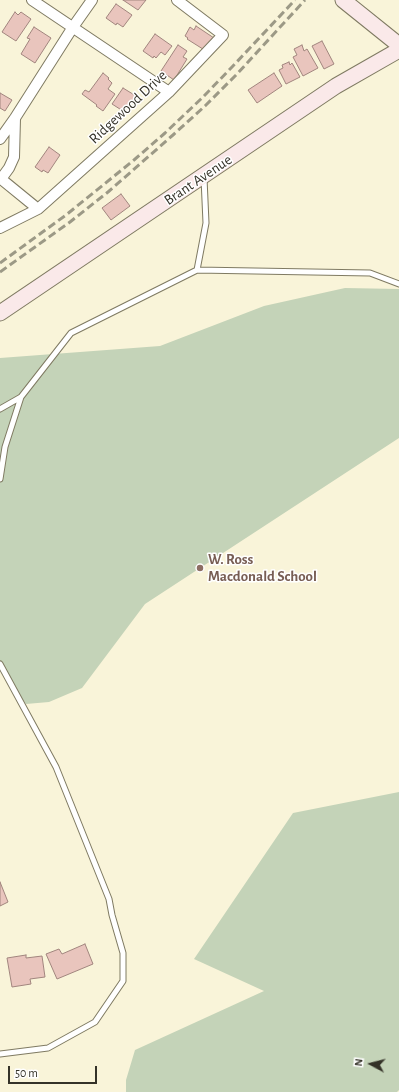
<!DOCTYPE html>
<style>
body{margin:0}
#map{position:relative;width:399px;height:1092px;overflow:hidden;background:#f9f4d9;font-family:"Alegreya Sans",sans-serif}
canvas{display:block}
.north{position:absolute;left:351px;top:1044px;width:40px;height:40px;-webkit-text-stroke:3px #fff;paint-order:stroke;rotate:277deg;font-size:11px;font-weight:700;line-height:16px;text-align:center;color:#343228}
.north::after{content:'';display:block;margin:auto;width:14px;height:18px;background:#343228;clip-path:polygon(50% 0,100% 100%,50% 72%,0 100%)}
.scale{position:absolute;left:8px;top:1066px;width:89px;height:18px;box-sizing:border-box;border:2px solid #343228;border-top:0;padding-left:5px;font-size:12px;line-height:14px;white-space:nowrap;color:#343228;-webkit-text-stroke:3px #fff;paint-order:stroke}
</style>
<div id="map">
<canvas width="399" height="1092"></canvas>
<div class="north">N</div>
<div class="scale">50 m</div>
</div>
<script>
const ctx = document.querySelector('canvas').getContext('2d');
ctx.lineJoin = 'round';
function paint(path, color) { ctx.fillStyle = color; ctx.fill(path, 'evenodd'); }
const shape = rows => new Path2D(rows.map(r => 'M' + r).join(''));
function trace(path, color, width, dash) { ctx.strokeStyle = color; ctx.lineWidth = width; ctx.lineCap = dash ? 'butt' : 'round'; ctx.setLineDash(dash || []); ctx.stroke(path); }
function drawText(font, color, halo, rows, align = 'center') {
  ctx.font = font + ' "Alegreya Sans",sans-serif'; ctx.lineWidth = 3; ctx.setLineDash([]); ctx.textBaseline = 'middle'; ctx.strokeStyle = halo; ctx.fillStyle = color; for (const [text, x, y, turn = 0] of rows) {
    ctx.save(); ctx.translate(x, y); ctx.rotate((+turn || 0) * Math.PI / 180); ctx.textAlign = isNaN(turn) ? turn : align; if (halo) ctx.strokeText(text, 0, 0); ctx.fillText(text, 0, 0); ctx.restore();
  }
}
paint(shape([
 [345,288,399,289,399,438,145,604,82,688,49,702,26,704,4,674,0,662,0,358,160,346,264,306],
 [399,792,399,1090,397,1092,126,1092,126,1080,135,1050,264,991,194,959,293,813]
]), '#c4d3b8');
const building = shape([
 [123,0,146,0,138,10,123,0],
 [116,4,132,15,123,27,117,23,116,25,106,18,116,4],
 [15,12,18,15,21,12,31,19,16,41,2,32,15,12],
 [196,26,214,38,206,51,187,39,188,38,185,36,190,27,194,30,196,26],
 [34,27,51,38,35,63,21,54,30,39,27,38,34,27],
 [155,34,172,46,165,55,161,52,156,58,154,56,153,58,143,51,155,34],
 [322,41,334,64,324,69,312,46,322,41],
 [178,45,187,51,183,57,187,59,174,80,161,71,178,45],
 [302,45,304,51,307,49,318,68,303,76,293,57,297,55,294,49,302,45],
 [289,62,290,65,292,63,300,77,286,84,279,70,283,68,282,65,289,62],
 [103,73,109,78,108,79,112,83,108,89,115,94,103,111,96,106,97,105,82,94,85,90,89,92,103,73],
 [274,73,282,86,257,103,248,90,274,73],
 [123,88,136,96,127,108,126,107,123,111,112,104,123,88],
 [0,93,12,100,5,111,0,108,0,93],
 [49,147,60,155,48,173,43,170,42,172,35,167,49,147],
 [121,194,130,206,111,220,102,208,121,194],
 [0,882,8,902,0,906,0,882],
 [85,944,93,964,57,979,46,954,59,949,62,954,85,944],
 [26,955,26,958,42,956,45,977,30,979,31,984,12,987,7,958,26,955]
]);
paint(building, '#e9c5bd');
trace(building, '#a1857e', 1);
const lane = shape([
 [197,270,206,223,204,178],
 [0,409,21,397],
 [0,479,5,447,21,397,71,333,197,270,370,273,399,284],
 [0,664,56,767,109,899,112,915,123,953,123,981,95,1022,48,1048,0,1054]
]);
const street = shape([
 [32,0,169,92],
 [0,139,15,118,73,27,92,0],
 [0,178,38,209],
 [1,179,9,168,14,157,15,118],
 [0,228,38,209,169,92,223,35,177,0]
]);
const secondary = shape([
 [343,0,399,45],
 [0,313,336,86,399,50]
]);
trace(lane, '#7f7a62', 7);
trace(street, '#7f7a62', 12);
trace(secondary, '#7f7a62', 17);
trace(lane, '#fff', 5);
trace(street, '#fff', 10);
trace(secondary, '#fae9e9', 15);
trace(shape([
 [0,263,66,215,134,160,165,133,202,98,232,67,295,0],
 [0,272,70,222,108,192,173,135,205,106,237,74,305,0]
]), '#9c9986', 3, [8, 4]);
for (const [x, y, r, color] of [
 [200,568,4,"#8d6e63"]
]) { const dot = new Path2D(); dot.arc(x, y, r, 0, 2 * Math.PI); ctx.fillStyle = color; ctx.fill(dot); trace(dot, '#fff', 1.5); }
drawText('15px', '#343228', '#fff', [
 ["Ridgewood Drive",128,107,-43],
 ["Brant Avenue",198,180,-34]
]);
drawText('bold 15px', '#785e54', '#fff', [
 ["W. Ross",208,559],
 ["Macdonald School",208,576]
], 'left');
</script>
